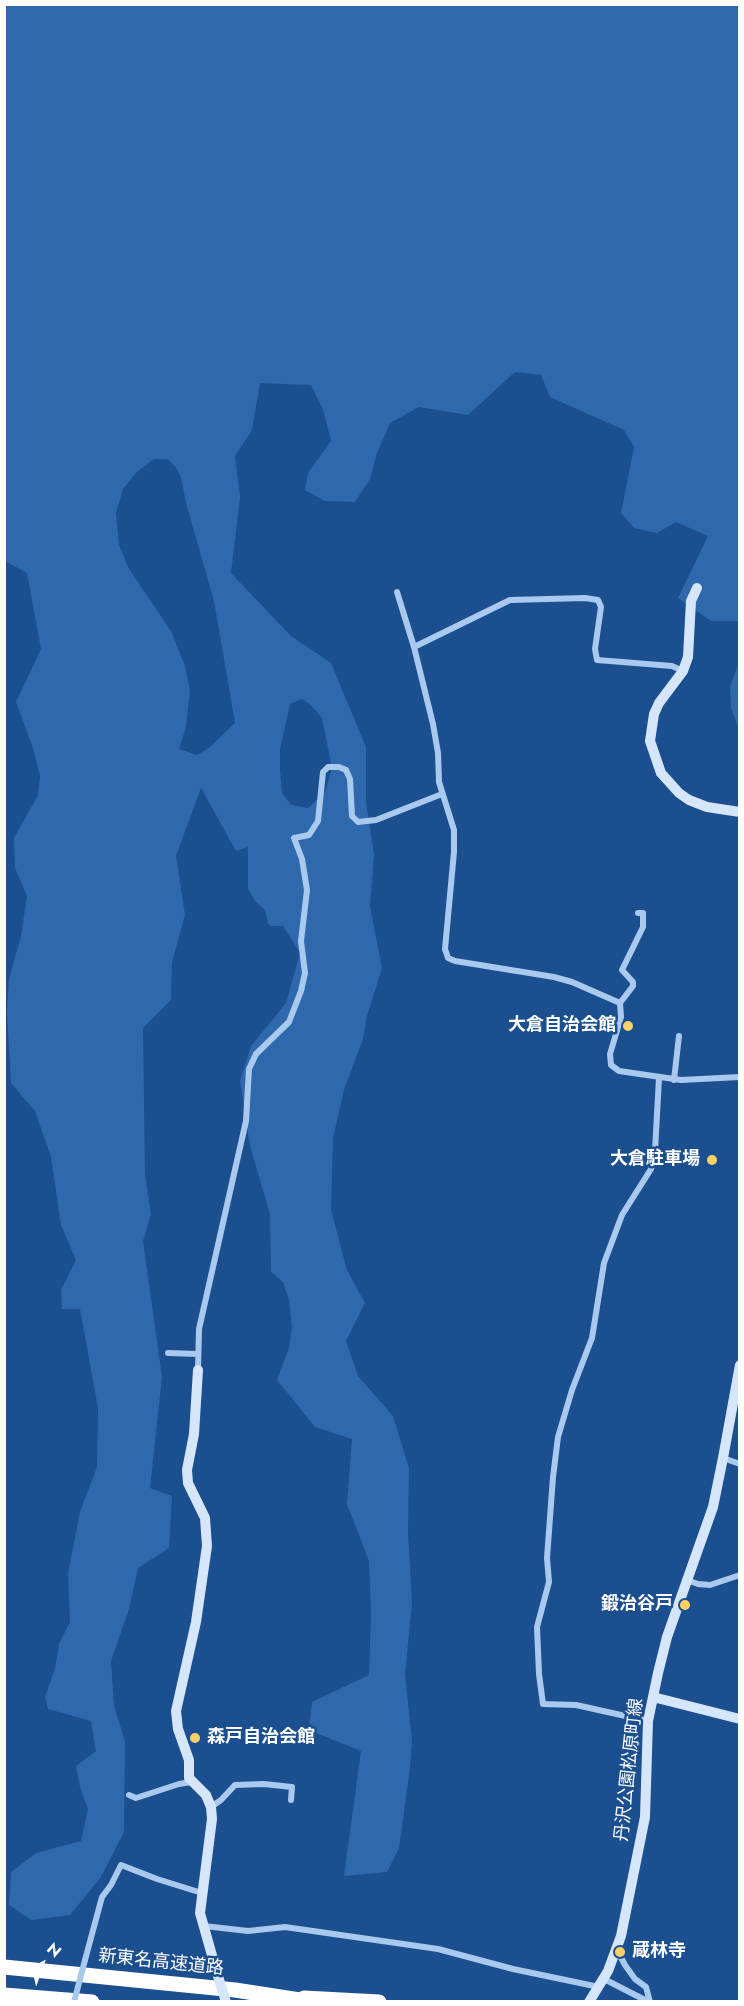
<!DOCTYPE html>
<meta charset="utf-8">
<style>
body{margin:0}
#map{position:relative;width:744px;height:2006px;overflow:hidden;background:#1b4f8f;font-family:Jost,sans-serif}
canvas{display:block}
.frame{position:absolute;inset:0;border:6px solid #fff;pointer-events:none}
.north{position:absolute;left:12px;top:1934px;width:60px;height:60px;-webkit-text-stroke:4px #1b4f8f;paint-order:stroke;rotate:41deg;font-size:16px;font-weight:700;line-height:24px;text-align:center;color:#fff}
.north::after{content:'';display:block;margin:auto;width:21px;height:27px;background:#fff;clip-path:polygon(50% 0,100% 100%,50% 72%,0 100%)}
</style>
<div id="map">
<canvas width="744" height="2006"></canvas>
<div class="frame"></div>
<div class="north">N</div>
</div>
<script>
const ctx = document.querySelector('canvas').getContext('2d');
ctx.lineJoin = 'round';
function paint(path, color) { ctx.fillStyle = color; ctx.fill(path, 'evenodd'); }
const shape = rows => new Path2D(rows.map(r => 'M' + r).join(''));
function trace(path, color, width, dash) { ctx.strokeStyle = color; ctx.lineWidth = width; ctx.lineCap = dash ? 'butt' : 'round'; ctx.setLineDash(dash || []); ctx.stroke(path); }
function drawText(font, color, halo, rows, align = 'center') {
  ctx.font = font + ' Jost,"Noto Sans JP",sans-serif'; ctx.lineWidth = 5; ctx.setLineDash([]); ctx.textBaseline = 'middle'; ctx.strokeStyle = halo; ctx.fillStyle = color; for (const [text, x, y, turn = 0] of rows) {
    ctx.save(); ctx.translate(x, y); ctx.rotate((+turn || 0) * Math.PI / 180); ctx.textAlign = isNaN(turn) ? turn : align; if (halo) ctx.strokeText(text, 0, 0); ctx.fillText(text, 0, 0); ctx.restore();
  }
}
paint(shape([
 [4,5,740,5,739,621,711,621,678,598,708,536,676,522,657,533,634,528,621,513,634,447,624,430,550,397,541,375,515,372,468,415,419,407,390,423,377,453,370,479,355,502,325,501,305,490,308,473,331,441,323,410,311,385,260,383,252,430,235,456,240,497,231,573,291,636,331,663,366,747,366,802,374,855,370,906,382,968,367,1016,363,1039,344,1090,333,1138,331,1210,347,1270,365,1303,346,1341,358,1376,393,1416,409,1468,408,1531,412,1603,405,1674,412,1741,410,1768,399,1848,387,1872,344,1876,361,1751,309,1730,312,1702,369,1675,371,1613,369,1561,347,1504,352,1439,315,1427,277,1380,289,1348,292,1327,289,1300,283,1282,271,1272,270,1214,250,1146,240,1081,251,1046,286,1003,300,953,283,926,270,926,268,923,265,910,255,901,248,889,248,847,236,851,201,788,176,856,185,915,172,962,171,1000,143,1028,145,1175,151,1214,143,1241,162,1377,150,1488,172,1496,169,1548,138,1568,129,1609,111,1661,114,1706,125,1741,124,1832,101,1877,70,1915,31,1920,9,1905,11,1872,36,1853,81,1841,88,1809,80,1787,76,1766,96,1751,91,1721,48,1709,45,1697,55,1669,59,1644,70,1622,68,1573,80,1512,97,1467,98,1408,80,1309,62,1309,61,1290,76,1260,61,1225,51,1157,35,1111,11,1083,7,1013,9,979,21,936,27,896,15,868,14,838,38,795,40,775,32,745,16,702,41,649,27,573,5,561],
 [154,459,167,459,175,466,181,477,186,503,214,601,235,723,209,748,197,755,179,749,186,727,190,691,185,666,171,631,129,569,119,545,116,513,123,489,137,472],
 [302,699,311,705,322,718,332,768,325,792,308,808,291,805,282,793,280,770,280,750,290,704],
 [739,662,739,729,731,708,730,687]
]), '#2e69ad');
trace(shape([
 [397,592,414,647],
 [638,913,643,913,643,927,622,970,633,982,633,986,620,1003,621,1017,610,1054,611,1065,619,1071,681,1080,740,1077],
 [620,1003,572,982,554,977,455,961,448,958,445,949,454,852,454,830,439,782,438,753,433,724,414,647,510,600,585,598,598,600,601,607,595,649,597,660,672,666,683,671],
 [674,1080,679,1036],
 [168,1353,198,1354],
 [198,1370,199,1329,246,1121,249,1069,256,1054,289,1022,301,991,305,973,301,941,307,890,302,859,294,838,309,835,318,821,323,772,328,767,339,767,346,770,350,779,352,816,358,822,376,820,442,794],
 [723,1458,740,1464],
 [687,1580,698,1584,710,1585,740,1575],
 [648,1721,576,1705,543,1704,539,1674,537,1627,549,1582,547,1558,553,1477,558,1437,572,1390,592,1338,604,1263,622,1215,651,1169,655,1151,659,1078],
 [129,1795,136,1798,179,1784,192,1782],
 [211,1807,221,1800,235,1785,264,1784,292,1787,291,1800],
 [204,1926,248,1931,285,1927,438,1949,513,1969,599,1987],
 [617,1950,625,1965,635,1979,646,1987,650,2002],
 [85,1960,102,1897,111,1885,121,1865,157,1879,202,1893],
 [604,1979,649,2002]
]), '#a9c9ee', 6);
trace(shape([
 [697,588,691,601,688,657,683,671,659,703,654,714,650,741,661,773,679,793,689,800,707,807,740,812],
 [198,1370,194,1434,187,1470,188,1483,205,1518,207,1546,196,1622,176,1711,178,1729,189,1760,189,1778,206,1795,211,1807,212,1819,200,1913,217,1973],
 [653,1697,740,1719],
 [589,2002,608,1971,621,1936,645,1817,648,1721,658,1673,667,1637,713,1507,723,1458,740,1365]
]), '#d6e6fa', 10);
trace(shape([
 [4,1967,235,1990,313,2002],
 [4,1995,92,2002],
 [304,1998,379,2002]
]), '#fff', 15);
trace(shape([
 [74,2002,85,1960]
]), '#a9c9ee', 6);
trace(shape([
 [217,1973,226,2002]
]), '#d6e6fa', 10);
for (const [x, y, r, color] of [
 [628,1026,6,"#ffd166"],
 [712,1160,6,"#ffd166"],
 [685,1605,6,"#ffd166"],
 [195,1738,6,"#ffd166"],
 [620,1952,6,"#ffd166"]
]) { const dot = new Path2D(); dot.arc(x, y, r, 0, 2 * Math.PI); ctx.fillStyle = color; ctx.fill(dot); trace(dot, '#1b4f8f', 2); }
drawText('bold 18px', '#fff', '#1b4f8f', [
 ["大倉自治会館",616,1026],
 ["大倉駐車場",700,1160],
 ["鍛治谷戸",673,1605],
 ["森戸自治会館",207,1738,"left"],
 ["蔵林寺",632,1952,"left"]
], 'right');
drawText('18px', '#fff', '#1b4f8f', [
 ["丹沢公園松原町線",630,1770,-84],
 ["新東名高速道路",161,1963,6]
]);
</script>
